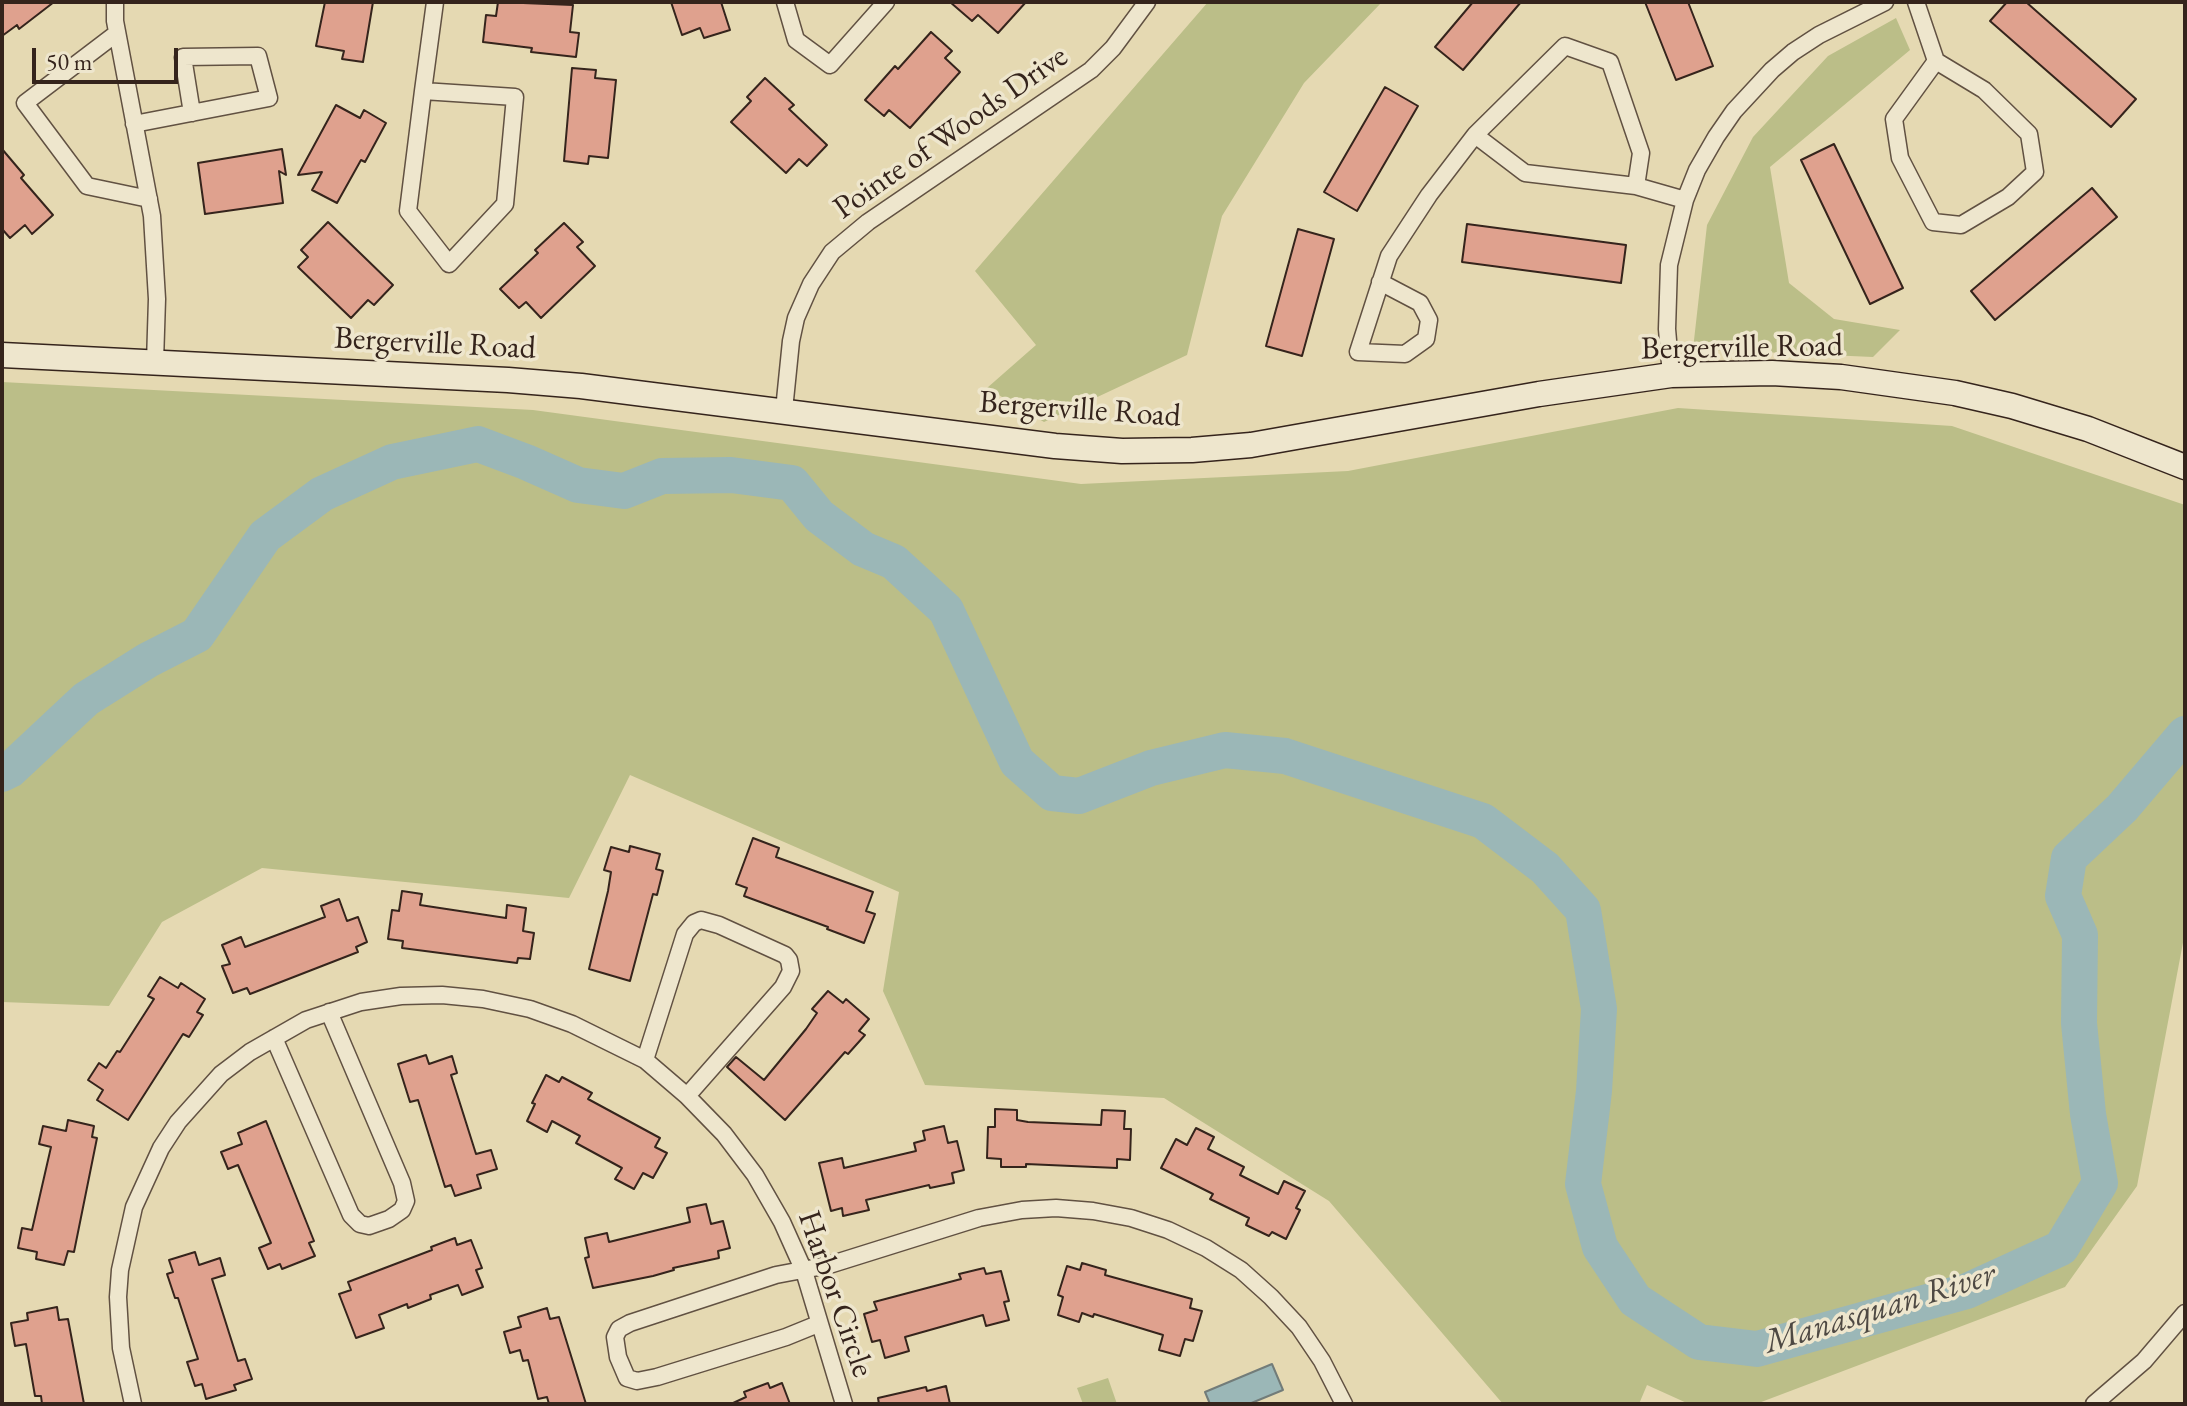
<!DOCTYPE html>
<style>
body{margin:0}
#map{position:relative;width:2187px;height:1406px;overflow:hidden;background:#e5d9b2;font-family:"EB Garamond",serif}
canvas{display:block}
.frame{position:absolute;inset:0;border:4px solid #35241c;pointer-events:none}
.scale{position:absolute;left:32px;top:48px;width:146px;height:36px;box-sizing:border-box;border:4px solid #35241c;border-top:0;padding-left:10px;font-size:24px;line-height:28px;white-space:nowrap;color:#35241c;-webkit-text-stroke:6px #eee6cd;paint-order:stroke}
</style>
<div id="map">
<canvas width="2187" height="1406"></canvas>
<div class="frame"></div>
<div class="scale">50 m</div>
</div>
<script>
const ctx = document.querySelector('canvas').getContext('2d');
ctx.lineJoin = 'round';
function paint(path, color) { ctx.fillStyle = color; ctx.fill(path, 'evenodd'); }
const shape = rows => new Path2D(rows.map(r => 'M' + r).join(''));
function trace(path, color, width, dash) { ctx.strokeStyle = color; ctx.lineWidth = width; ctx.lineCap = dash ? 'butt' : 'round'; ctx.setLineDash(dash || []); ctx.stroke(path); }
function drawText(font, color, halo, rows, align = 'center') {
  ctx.font = font + ' "EB Garamond",serif'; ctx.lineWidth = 7; ctx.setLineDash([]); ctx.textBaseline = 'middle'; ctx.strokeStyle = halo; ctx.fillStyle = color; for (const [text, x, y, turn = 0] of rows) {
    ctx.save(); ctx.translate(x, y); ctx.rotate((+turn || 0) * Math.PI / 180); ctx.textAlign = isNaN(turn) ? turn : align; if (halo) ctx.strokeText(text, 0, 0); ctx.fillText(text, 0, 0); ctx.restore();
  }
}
paint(shape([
 [1208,2,1382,2,1304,83,1222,216,1187,355,1044,422,987,388,1036,345,975,271],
 [1896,18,1910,50,1770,167,1789,283,1834,319,1900,330,1873,357,1693,349,1707,225,1753,137,1828,56],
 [2,382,533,410,1081,484,1348,471,1678,408,1952,426,2185,505,2185,932,2137,1186,2065,1287,1756,1404,1689,1404,1647,1385,1639,1404,1503,1404,1329,1201,1164,1098,925,1085,883,991,899,892,630,775,569,898,262,868,162,922,109,1006,2,1002],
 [1108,1378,1117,1404,1083,1404,1077,1388]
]), '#bbbe88');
const water = shape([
 [1272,1364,1283,1390,1249,1404,1210,1404,1205,1392,1272,1364]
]);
paint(water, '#9bb7b7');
trace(water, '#727c79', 2);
trace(shape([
 [2,774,10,770,86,699,148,660,197,635,265,536,322,494,392,462,478,444,526,462,578,485,624,491,662,476,731,475,792,483,819,516,863,549,894,562,946,610,1017,762,1052,793,1079,796,1151,768,1225,750,1285,756,1483,821,1545,868,1583,910,1599,1009,1594,1091,1583,1184,1600,1247,1635,1300,1699,1342,1757,1349,1967,1291,2061,1248,2100,1183,2088,1114,2079,1023,2080,935,2063,896,2069,858,2122,808,2185,734]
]), '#9bb7b7', 36);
const building = shape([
 [2,2,54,2,19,29,17,25,2,36,2,2],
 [325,2,373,2,363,62,342,59,344,51,316,46,325,2],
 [498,2,573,5,570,32,579,33,576,57,531,52,532,48,483,42,486,15,496,16,498,2],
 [671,2,721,2,730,30,704,38,700,28,682,35,671,2],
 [950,2,1026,2,998,33,978,15,972,21,950,2],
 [1473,2,1521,2,1463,70,1435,47,1473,2],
 [1645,2,1688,2,1713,66,1676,80,1645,2],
 [2007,2,2026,2,2136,99,2111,127,1990,21,2007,2],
 [931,32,952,51,945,58,960,72,910,128,889,110,884,116,865,100,895,66,898,69,931,32],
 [572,68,596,70,595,78,616,80,608,158,589,156,588,164,564,161,572,68],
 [765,78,794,105,789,109,827,145,807,166,799,159,786,173,731,122,751,101,747,97,765,78],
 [1385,87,1418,106,1357,211,1324,192,1385,87],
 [336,105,360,118,364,110,386,123,365,162,361,160,337,203,312,190,322,172,298,175,336,105],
 [1834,144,1903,288,1870,304,1801,160,1834,144],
 [2,149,24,175,21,178,53,215,32,234,25,225,10,238,2,229,2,149],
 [282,149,286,175,279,171,283,203,205,214,198,163,282,149],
 [2092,188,2117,217,1995,320,1971,291,2092,188],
 [328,222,393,285,374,305,368,300,351,318,298,267,308,257,301,250,328,222],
 [564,223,583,242,577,247,595,266,541,318,526,302,519,308,500,289,538,253,535,250,564,223],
 [1467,224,1626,245,1621,283,1462,262,1467,224],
 [1298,229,1334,239,1302,356,1266,346,1298,229],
 [753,838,779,848,776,857,873,892,866,911,875,914,864,943,827,929,828,927,744,896,747,888,736,884,753,838],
 [630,846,660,854,656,869,663,871,657,895,653,894,630,981,589,969,608,891,611,872,604,870,611,847,629,852,630,846],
 [402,891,422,894,420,905,506,918,507,905,526,908,523,931,534,933,530,959,518,958,517,963,402,948,403,941,388,939,392,910,399,911,402,891],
 [339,899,347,921,358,917,367,942,356,947,358,952,250,994,247,988,233,993,222,966,230,964,222,945,241,937,245,947,325,917,321,906,339,899],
 [160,977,178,988,181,983,205,999,197,1012,203,1015,189,1037,183,1034,128,1120,97,1100,103,1090,88,1080,99,1063,106,1068,117,1051,120,1052,154,999,148,996,160,977],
 [828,991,843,1003,846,999,869,1019,859,1031,865,1035,848,1054,845,1052,785,1120,727,1067,736,1057,764,1080,806,1029,817,1013,812,1009,828,991],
 [426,1055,429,1064,452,1056,457,1073,451,1075,476,1154,491,1150,497,1169,477,1175,481,1188,455,1196,451,1185,445,1187,418,1100,410,1102,398,1064,426,1055],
 [546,1075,559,1082,562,1077,592,1093,588,1099,660,1138,655,1147,667,1153,653,1178,643,1173,634,1189,615,1179,622,1168,576,1143,580,1136,552,1121,547,1132,527,1121,535,1104,532,1103,546,1075],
 [995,1109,1017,1110,1017,1120,1028,1122,1101,1125,1102,1110,1125,1111,1124,1129,1131,1129,1130,1160,1117,1159,1117,1168,1026,1164,1026,1167,1001,1167,1001,1159,987,1158,988,1127,995,1127,995,1109],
 [68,1120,94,1126,92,1137,97,1138,74,1252,68,1251,64,1265,36,1259,37,1252,18,1248,22,1228,32,1230,51,1147,39,1144,43,1126,66,1131,68,1120],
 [266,1121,314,1241,309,1243,315,1256,282,1269,280,1264,268,1269,259,1248,271,1243,238,1165,228,1169,221,1152,242,1144,238,1133,266,1121],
 [944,1126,948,1143,957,1141,964,1170,952,1173,954,1183,930,1188,929,1185,866,1200,869,1210,843,1216,842,1208,831,1211,819,1163,842,1158,844,1168,916,1151,914,1143,925,1140,923,1131,944,1126],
 [1196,1128,1214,1137,1208,1149,1244,1167,1240,1175,1278,1194,1284,1181,1305,1191,1296,1208,1300,1210,1286,1239,1272,1232,1269,1236,1246,1225,1249,1218,1210,1199,1213,1194,1161,1168,1176,1139,1187,1145,1196,1128],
 [706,1204,711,1224,723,1221,730,1248,718,1251,719,1258,673,1268,674,1270,653,1276,593,1288,585,1258,589,1257,585,1238,607,1233,609,1242,690,1222,687,1208,706,1204],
 [455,1238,457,1245,471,1240,482,1268,476,1270,483,1287,462,1295,458,1285,430,1295,431,1299,408,1308,407,1304,379,1315,384,1328,356,1338,339,1294,351,1290,348,1282,432,1250,431,1247,455,1238],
 [195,1252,199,1265,220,1258,225,1275,212,1279,238,1361,245,1359,252,1379,234,1385,236,1390,206,1399,202,1384,195,1386,187,1362,198,1359,178,1298,175,1298,167,1274,173,1272,169,1260,195,1252],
 [1082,1263,1106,1270,1105,1275,1192,1299,1190,1308,1202,1311,1193,1341,1185,1339,1180,1356,1159,1350,1163,1335,1094,1314,1093,1317,1082,1313,1079,1322,1058,1315,1063,1297,1058,1295,1067,1266,1080,1270,1082,1263],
 [984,1268,986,1274,1001,1271,1009,1301,1004,1302,1009,1320,986,1326,983,1315,905,1337,909,1351,885,1358,880,1340,872,1342,864,1314,877,1310,874,1302,961,1279,959,1274,984,1268],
 [57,1307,59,1320,68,1319,84,1404,42,1404,41,1396,35,1396,26,1344,15,1346,11,1323,28,1320,27,1313,57,1307],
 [547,1308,550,1319,559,1317,586,1404,549,1404,547,1397,538,1399,528,1360,523,1361,520,1350,510,1353,504,1332,521,1327,518,1317,547,1308],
 [768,1383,770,1388,782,1383,790,1404,731,1404,746,1397,744,1392,768,1383],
 [946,1386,950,1404,879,1404,878,1398,926,1387,927,1391,946,1386]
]);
paint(building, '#dfa18e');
trace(building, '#35241c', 2);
const street = shape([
 [115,2,115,21,152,216,157,299,155,362],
 [785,2,796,40,830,65,886,2],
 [1916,2,1936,61,1984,90,2029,134,2035,172,2008,197,1961,225,1933,222,1900,158,1894,119,1936,61],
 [117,33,25,103,87,186,149,199],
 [423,91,515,97,505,204,449,264,408,211,423,91,435,2],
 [134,124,269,98,258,56,183,57,192,113],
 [1636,186,1641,153,1610,62,1565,46,1475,135,1525,173,1636,186,1685,200],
 [1380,282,1420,303,1429,320,1426,339,1405,354,1358,352,1389,256,1429,195,1475,135],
 [1671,375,1667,329,1669,265,1685,200,1697,170,1716,137,1734,111,1772,70,1793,52,1819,35,1885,2],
 [784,410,791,341,796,318,811,284,832,252,868,222,1091,70,1113,48,1147,2],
 [274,1038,351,1215,360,1224,369,1226,389,1219,402,1210,406,1201,402,1183,329,1012],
 [645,1060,685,934,694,923,701,920,719,925,785,955,789,960,791,971,783,987,687,1096],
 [818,1324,786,1337,657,1377,637,1381,627,1378,618,1357,615,1337,619,1329,630,1323,776,1275,829,1265,979,1218,1022,1210,1056,1208,1093,1211,1131,1218,1168,1230,1206,1248,1241,1270,1271,1297,1299,1327,1322,1361,1344,1404],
 [133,1404,121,1348,118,1297,120,1270,134,1207,161,1148,178,1122,221,1074,250,1052,306,1020,361,1002,401,996,442,995,483,999,530,1009,572,1024,645,1060,687,1096,724,1134,755,1175,782,1222,804,1271,844,1404],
 [2094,1404,2144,1361,2185,1313]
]);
const secondary = shape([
 [2,355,508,380,581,386,1055,446,1122,451,1192,450,1251,445,1539,394,1671,375,1772,373,1841,377,1955,393,2012,406,2088,429,2185,467]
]);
trace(street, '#615142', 19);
trace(secondary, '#35241c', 27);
trace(street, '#eee6cd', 16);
trace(secondary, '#eee6cd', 24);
drawText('32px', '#35241c', '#eee6cd', [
 ["Pointe of Woods Drive",951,133,-35],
 ["Bergerville Road",435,344,3],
 ["Bergerville Road",1742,348,-1],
 ["Bergerville Road",1080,410,4],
 ["Harbor Circle",835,1294,71]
]);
drawText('italic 34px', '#4e4943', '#eee6cd', [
 ["Manasquan River",1880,1309,-17]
]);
</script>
